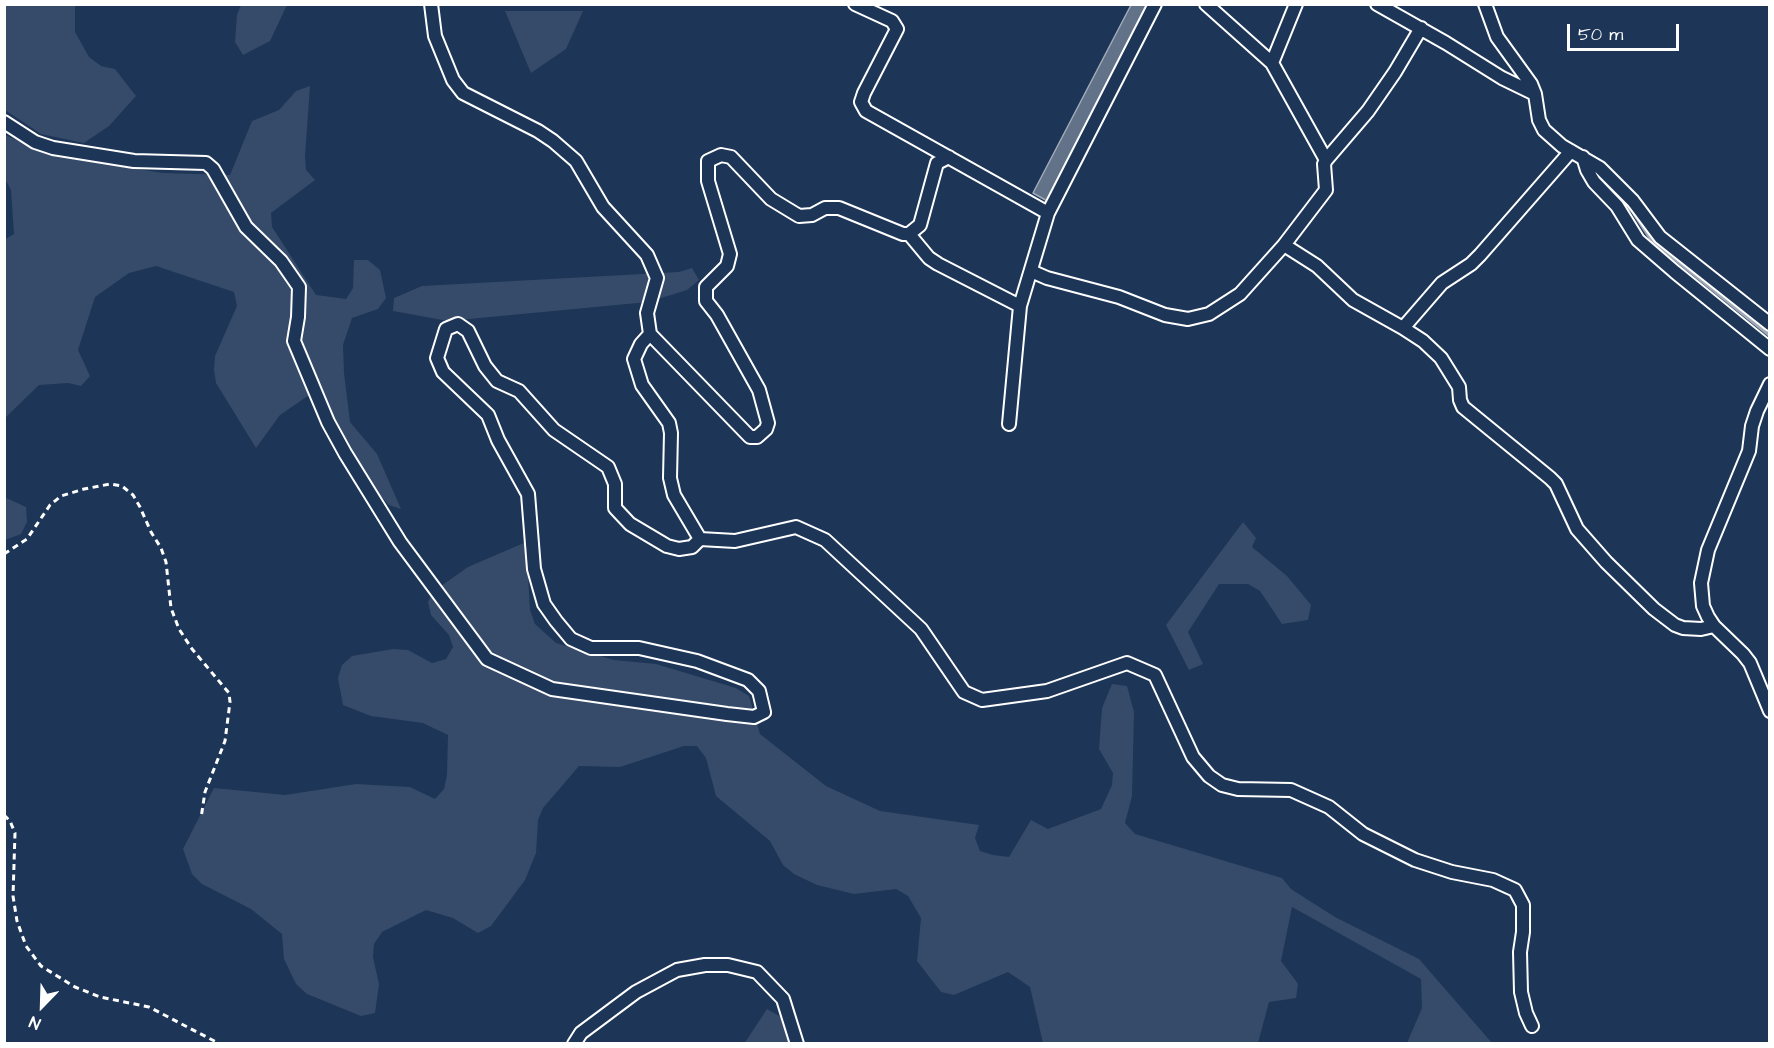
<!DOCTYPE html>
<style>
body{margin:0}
#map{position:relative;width:1774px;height:1048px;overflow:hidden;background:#1d3557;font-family:"Architects Daughter",sans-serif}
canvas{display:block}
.frame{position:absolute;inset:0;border:6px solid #fff;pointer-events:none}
.north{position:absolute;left:12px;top:976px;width:60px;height:60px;-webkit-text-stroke:4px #1d3557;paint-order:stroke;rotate:203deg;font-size:16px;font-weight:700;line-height:24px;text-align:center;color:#fff}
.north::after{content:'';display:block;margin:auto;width:21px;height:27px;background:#fff;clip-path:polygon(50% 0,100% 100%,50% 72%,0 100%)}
.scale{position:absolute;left:1567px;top:24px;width:112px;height:27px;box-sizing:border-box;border:3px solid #fff;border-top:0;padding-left:8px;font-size:18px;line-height:21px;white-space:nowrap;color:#fff;-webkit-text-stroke:4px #1d3557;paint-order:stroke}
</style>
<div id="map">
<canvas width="1774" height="1048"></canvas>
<div class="frame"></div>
<div class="north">N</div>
<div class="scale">50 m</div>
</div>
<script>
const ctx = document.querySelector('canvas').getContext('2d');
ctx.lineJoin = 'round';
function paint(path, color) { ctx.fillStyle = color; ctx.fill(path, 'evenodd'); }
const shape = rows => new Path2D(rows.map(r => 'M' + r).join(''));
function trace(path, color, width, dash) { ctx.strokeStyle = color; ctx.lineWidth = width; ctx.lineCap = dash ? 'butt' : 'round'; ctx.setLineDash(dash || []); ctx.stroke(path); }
paint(shape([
 [4,5,75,5,75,32,89,57,101,66,115,69,136,96,109,126,84,143,41,134,5,110],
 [241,5,287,5,270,41,243,55,235,42,237,15],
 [505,11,583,11,566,49,531,73],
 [310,86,305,156,306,170,315,180,271,213,272,227,316,295,346,299,353,288,354,260,368,260,380,270,386,298,378,309,352,318,343,345,344,373,350,422,377,454,401,509,389,505,370,484,315,391,280,415,256,448,216,383,214,370,215,356,237,306,234,292,156,266,129,273,95,297,78,350,90,376,81,386,68,383,39,385,5,418,4,240,14,234,11,190,5,179,5,135,57,157,163,173,230,175,252,121,279,110,296,91],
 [692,268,699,280,687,290,648,302,448,321,393,311,394,298,422,286,679,272],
 [4,497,26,507,27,522,21,534,5,540],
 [1243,522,1256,538,1252,547,1287,576,1311,605,1308,620,1282,624,1260,591,1248,584,1219,584,1188,632,1203,664,1189,670,1166,625],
 [526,542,530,610,535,624,556,643,614,660,656,664,736,688,749,696,760,734,826,786,880,811,979,825,975,838,980,851,993,855,1009,857,1031,820,1048,829,1101,809,1112,785,1113,773,1099,749,1102,708,1112,684,1127,686,1134,712,1132,796,1125,823,1135,834,1282,878,1291,889,1335,917,1419,959,1492,1043,1407,1043,1422,1008,1421,979,1292,907,1281,961,1298,984,1296,998,1269,1002,1258,1043,1043,1043,1030,987,1008,972,954,995,941,992,917,961,921,918,908,896,896,889,854,894,817,885,794,874,783,865,770,841,716,796,706,758,697,746,684,746,620,767,579,766,543,808,538,820,536,853,525,880,491,926,478,933,453,918,426,910,382,932,374,944,373,957,379,984,375,1013,361,1016,307,994,296,984,284,959,282,934,251,909,202,884,192,874,183,849,214,788,285,795,356,784,410,787,435,799,444,789,447,775,448,735,423,723,371,716,343,705,338,678,342,665,352,656,393,649,408,650,432,663,446,659,453,647,449,635,431,615,428,602,434,591,468,567],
 [767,1009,781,1017,791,1043,744,1044]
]), '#364b69');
const water = shape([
 [1131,5,1152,5,1049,202,1033,193,1131,5]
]);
paint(water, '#617289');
trace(water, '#a0aab8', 1.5);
trace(shape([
 [1596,175,1633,211,1652,240,1770,335]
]), '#a0aab8', 4.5);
const minor = shape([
 [431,4,435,36,453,80,463,93,538,131,553,141,576,161,603,207,647,255,657,278,647,313,650,334,750,437,757,437,766,429,768,423,759,390,717,315,706,301,706,287,727,266,730,254,708,181,708,161,721,155,731,157,771,199,799,216,812,215,825,208,839,208,903,234,909,234,920,225,937,163,949,157],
 [855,4,892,21,897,29,864,93,861,102,866,111,1048,213],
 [1206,4,1272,63,1326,160],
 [1377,4,1446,43,1502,78,1535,94],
 [1485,4,1497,37,1531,84,1535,94,1539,120,1544,130,1562,146,1600,168,1633,201,1660,237,1770,324],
 [1272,63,1296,4],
 [4,122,35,142,53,148,134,161,206,163,213,169,246,227,281,261,299,287,298,317,294,341,328,422,345,453,400,542,487,659,552,689,727,714,754,717,764,712,759,691,748,680,697,661,639,648,591,648,571,639,556,621,544,604,534,569,528,494,498,440,488,415,443,372,437,358,446,329,458,324,468,331,485,366,497,381,519,391,554,430,608,467,615,484,615,508,630,524,667,546,679,549,692,547,700,539,735,541,796,527,825,540,921,629,964,692,982,700,1047,691,1127,663,1155,675,1193,757,1209,776,1222,785,1238,789,1291,790,1329,807,1363,834,1415,860,1452,872,1493,880,1515,890,1523,905,1523,932,1520,952,1521,992,1526,1013,1532,1026],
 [1583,157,1587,170,1594,182,1617,206,1638,240,1675,272,1770,349],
 [909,234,929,258,938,264,1020,306,1048,213,1155,4],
 [1284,245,1326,190,1324,164,1326,160,1368,111,1395,72,1421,28],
 [1031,271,1047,278,1119,297,1165,315,1188,319,1209,314,1240,294,1284,245,1317,266,1353,300,1403,328,1442,283,1471,264,1480,255,1571,151],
 [1403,328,1423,341,1441,358,1459,387,1460,400,1463,407,1550,478,1556,484,1577,529,1606,562,1654,609,1675,625,1683,628,1701,629,1714,626],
 [650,334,641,344,634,359,642,385,669,423,671,433,670,478,674,495,700,539],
 [1770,384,1757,411,1752,426,1749,451,1742,468,1708,550,1701,583,1703,606,1708,617,1714,626,1743,654,1750,663,1770,711],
 [1009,424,1020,306],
 [574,1044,581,1033,636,992,677,970,705,965,728,965,757,972,783,999,797,1044]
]);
trace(minor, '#fff', 16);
trace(shape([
 [4,554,27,539,50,505,61,496,84,489,110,484,122,486,133,495,140,507,151,532,161,548,166,562,171,608,179,629,192,649,229,693,230,702,225,741,205,792,201,818],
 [4,815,10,821,15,833,13,896,17,921,26,946,41,966,75,987,100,997,149,1007,220,1044]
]), '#fff', 3, [6, 4.5]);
trace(minor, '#1d3557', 12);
</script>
